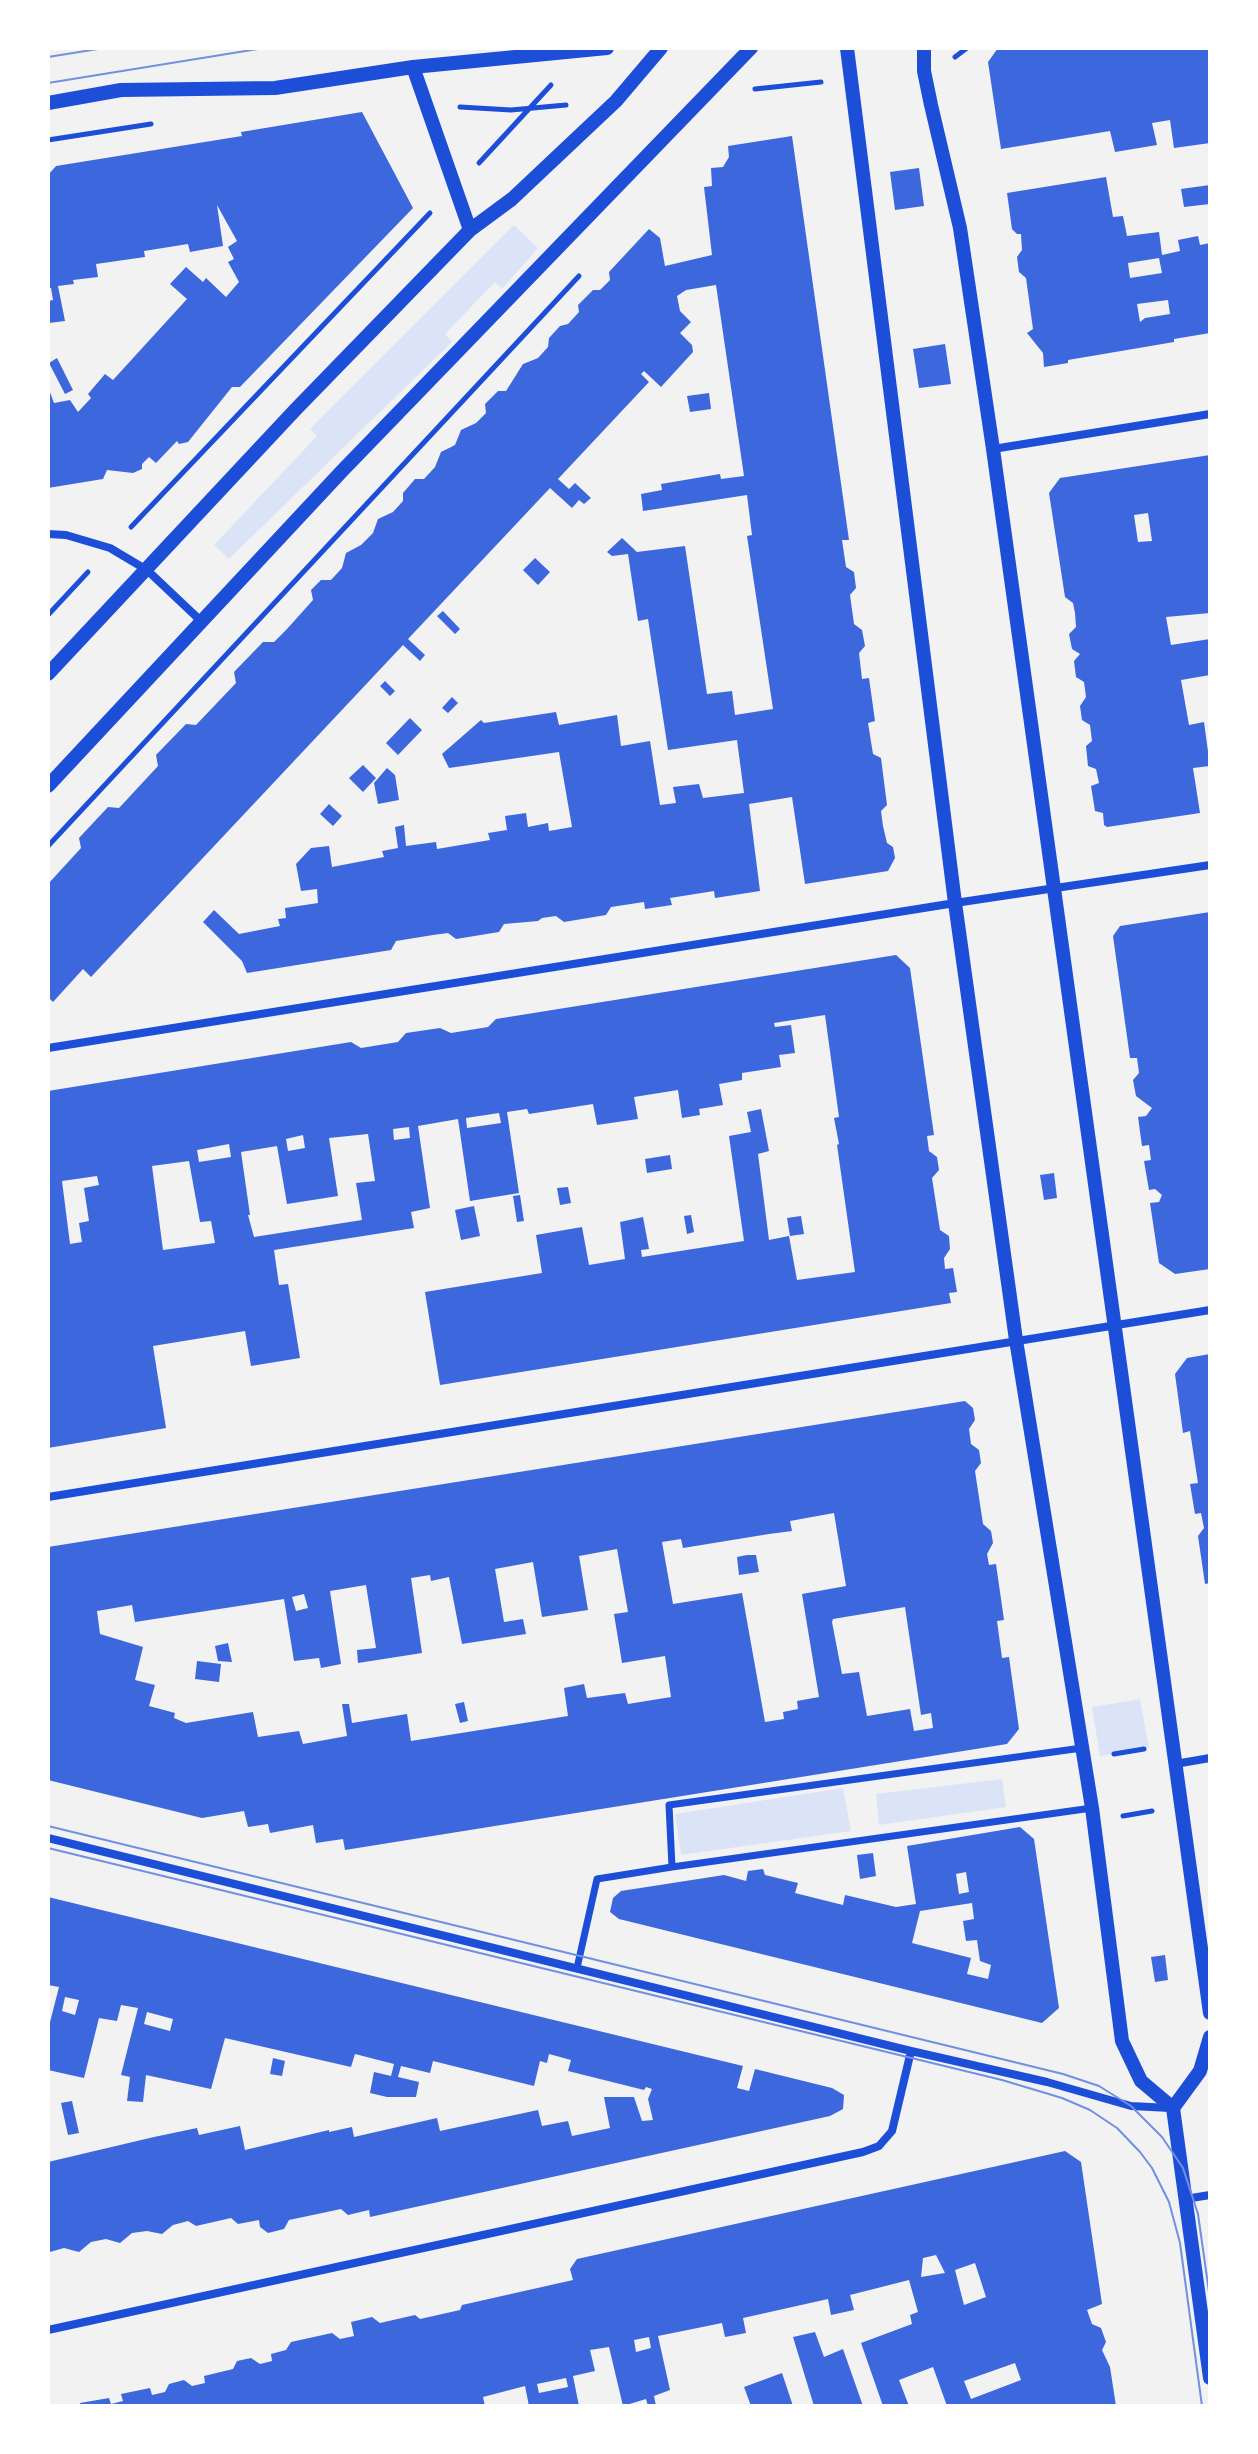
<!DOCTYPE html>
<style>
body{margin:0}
#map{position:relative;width:1258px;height:2454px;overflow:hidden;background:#f2f2f2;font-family:Commissioner,sans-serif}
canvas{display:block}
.frame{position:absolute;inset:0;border:50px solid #fff;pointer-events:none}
</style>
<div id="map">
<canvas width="1258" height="2454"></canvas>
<div class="frame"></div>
</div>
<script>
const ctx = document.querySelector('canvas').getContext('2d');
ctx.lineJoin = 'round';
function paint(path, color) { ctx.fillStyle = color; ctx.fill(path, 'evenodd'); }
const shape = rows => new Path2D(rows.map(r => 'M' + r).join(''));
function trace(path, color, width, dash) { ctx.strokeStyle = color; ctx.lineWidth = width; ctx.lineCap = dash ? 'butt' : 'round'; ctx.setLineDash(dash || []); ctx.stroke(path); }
paint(shape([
 [514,225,538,248,502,289,495,282,445,334,452,342,229,559,214,545,317,436,310,429],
 [1140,1699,1149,1748,1100,1756,1092,1707],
 [1002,1779,1006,1807,879,1825,876,1794],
 [843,1788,851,1831,681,1855,675,1814]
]), '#dbe4f7');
paint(shape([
 [998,48,1210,48,1210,143,1174,148,1170,120,1152,123,1157,145,1115,152,1110,131,1001,149,988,62],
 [362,112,413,208,240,387,232,387,188,442,179,444,177,441,156,463,149,457,142,464,142,469,133,473,107,470,103,479,48,488,48,387,54,403,70,400,78,412,91,398,88,394,105,374,113,380,187,299,170,284,186,267,203,282,206,278,226,297,239,282,228,262,234,259,228,247,237,241,217,205,223,246,190,252,188,244,144,251,145,257,96,264,98,277,73,280,74,284,58,286,65,321,49,323,48,301,53,300,51,288,48,288,48,175,56,166,242,136,241,132],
 [792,136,849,540,842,540,846,567,854,572,856,588,850,595,854,624,862,630,865,646,859,653,862,679,869,678,875,721,868,723,873,754,881,758,887,805,881,811,883,826,887,843,893,847,895,858,888,871,805,884,792,797,749,804,760,891,715,898,714,891,670,898,672,905,645,909,644,902,611,907,606,915,564,922,556,916,542,918,538,921,504,924,499,932,456,939,448,933,433,935,396,941,391,950,247,973,242,961,203,922,214,910,239,934,280,926,278,919,286,918,285,908,318,903,317,889,301,891,296,864,311,848,329,846,332,867,384,857,382,851,398,848,395,827,404,825,406,846,436,842,437,849,490,840,488,833,507,830,505,816,526,813,528,827,548,823,549,831,572,827,559,752,449,768,442,754,481,720,484,723,556,712,559,725,617,715,621,746,650,741,660,805,676,803,673,787,699,784,703,798,744,793,737,740,668,750,648,619,638,621,628,554,612,556,607,552,622,538,637,552,685,546,707,694,732,691,735,715,773,709,747,536,752,535,747,495,643,511,641,494,662,490,661,484,720,474,721,479,744,476,716,285,686,290,677,296,680,311,691,322,680,333,692,345,693,352,661,387,644,371,641,374,649,382,558,479,569,489,575,483,591,498,584,504,579,500,572,508,550,488,408,639,425,655,420,661,403,645,91,977,83,969,53,1002,48,997,48,884,81,848,79,838,108,807,119,808,158,766,156,755,186,724,196,725,236,683,234,672,263,642,274,642,287,629,313,600,311,590,321,580,331,580,342,568,346,553,361,545,373,533,378,519,393,512,403,501,403,493,415,479,424,479,435,467,441,452,455,445,461,430,476,423,486,413,485,404,498,391,506,391,523,364,538,358,548,347,549,338,560,326,568,324,579,312,578,305,593,290,600,290,610,280,609,272,649,229,660,238,665,266,712,255,704,187,712,186,711,168,723,167,729,157,728,146],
 [919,168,924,206,895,210,890,172],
 [1106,177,1113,217,1123,216,1127,236,1159,232,1162,255,1180,251,1178,240,1198,236,1200,245,1210,243,1210,333,1174,339,1174,342,1068,360,1068,363,1044,367,1043,353,1027,333,1033,329,1026,278,1019,272,1017,257,1022,250,1021,234,1017,234,1012,229,1007,193],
 [1159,258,1162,273,1130,278,1128,263],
 [1168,300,1170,314,1145,318,1140,322,1137,304],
 [1210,185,1210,204,1184,207,1181,189],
 [945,344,951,384,919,388,913,349],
 [57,358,73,390,65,394,49,363],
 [709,393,711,409,690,412,687,396],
 [1210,455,1210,613,1166,617,1171,645,1210,639,1210,675,1181,680,1189,725,1204,722,1210,766,1193,768,1200,813,1107,827,1104,825,1103,813,1095,811,1091,786,1099,783,1096,769,1088,766,1086,746,1092,741,1090,725,1082,720,1080,706,1086,697,1084,682,1076,677,1074,661,1080,654,1072,649,1069,634,1076,627,1075,613,1073,603,1065,597,1049,493,1060,478],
 [1148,513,1152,541,1138,542,1134,515],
 [535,558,550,572,538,585,523,570],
 [443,611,460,629,455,634,437,616],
 [385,681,395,691,390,696,380,686],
 [452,697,458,703,448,713,442,708],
 [410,718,422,730,398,755,386,743],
 [363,765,376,778,363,792,349,778],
 [387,768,395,775,399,800,378,804,374,783],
 [329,804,342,816,333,826,320,814],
 [1210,912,1210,1269,1175,1274,1159,1263,1150,1203,1159,1202,1162,1195,1155,1189,1149,1190,1144,1161,1151,1160,1149,1145,1142,1146,1138,1117,1146,1116,1152,1108,1136,1096,1133,1080,1139,1073,1137,1058,1130,1058,1113,936,1120,926],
 [896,955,910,968,934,1135,927,1136,929,1151,937,1157,939,1170,932,1178,940,1230,949,1236,950,1249,944,1258,945,1269,953,1268,957,1292,949,1293,951,1303,440,1385,425,1292,542,1273,536,1235,582,1227,589,1265,625,1259,620,1222,643,1217,649,1249,641,1250,642,1257,744,1241,729,1136,751,1132,747,1112,761,1109,769,1151,758,1154,769,1240,789,1236,797,1280,855,1272,837,1145,839,1144,834,1118,839,1117,825,1015,774,1023,775,1027,791,1025,795,1053,779,1055,781,1067,742,1073,742,1080,719,1084,723,1105,699,1109,700,1115,682,1118,678,1090,634,1097,638,1119,597,1125,593,1104,529,1114,527,1109,507,1112,519,1193,470,1201,458,1119,418,1126,430,1208,411,1212,414,1228,274,1250,279,1285,288,1284,300,1358,251,1366,245,1331,153,1346,166,1428,48,1448,48,1268,50,1268,48,1252,48,1091,351,1042,361,1048,398,1042,406,1033,440,1028,451,1033,488,1027,496,1019],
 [499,1113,501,1123,467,1128,466,1118],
 [409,1127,410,1138,394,1140,393,1129],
 [368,1134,375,1181,356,1183,362,1220,254,1237,248,1215,250,1215,241,1152,277,1146,287,1204,338,1196,329,1138],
 [303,1135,305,1148,288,1151,286,1139],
 [229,1144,231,1157,199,1162,197,1150],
 [189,1161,200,1222,211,1221,215,1243,163,1250,152,1166],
 [97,1176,99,1185,84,1188,89,1221,79,1223,82,1242,70,1244,62,1181],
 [670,1155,672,1169,647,1173,645,1159],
 [1054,1173,1057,1198,1044,1200,1040,1175],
 [568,1187,571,1203,560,1205,557,1188],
 [520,1195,524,1221,517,1222,513,1196],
 [474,1206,480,1236,461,1240,455,1210],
 [691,1215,694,1232,687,1234,684,1216],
 [801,1216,804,1234,790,1236,787,1218],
 [1210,1354,1210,1583,1205,1584,1198,1536,1204,1528,1201,1513,1195,1514,1190,1484,1198,1483,1190,1431,1183,1433,1175,1374,1187,1358],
 [965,1401,973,1408,975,1420,969,1429,971,1444,979,1450,981,1463,975,1471,983,1524,991,1531,993,1543,987,1554,989,1565,996,1564,1004,1620,997,1621,1002,1658,1009,1657,1019,1729,1007,1744,345,1850,343,1839,316,1843,313,1825,270,1833,268,1824,248,1827,244,1811,202,1818,48,1780,48,1547],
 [834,1513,846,1586,802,1594,819,1697,797,1701,798,1709,783,1712,784,1719,765,1722,742,1593,673,1604,662,1542,681,1539,683,1548,769,1534,792,1531,790,1521],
 [617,1549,628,1612,614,1614,622,1663,665,1656,671,1697,628,1704,625,1693,587,1698,584,1684,564,1688,568,1716,411,1741,407,1714,352,1723,349,1704,342,1704,347,1736,303,1744,299,1731,258,1737,253,1712,186,1723,174,1718,175,1713,149,1706,155,1685,135,1680,143,1647,100,1634,97,1611,132,1605,135,1622,284,1599,294,1661,319,1658,321,1668,341,1664,330,1591,366,1585,376,1648,357,1650,358,1663,422,1653,411,1578,430,1575,431,1581,449,1577,462,1644,526,1634,523,1619,504,1622,495,1569,533,1562,542,1617,588,1610,579,1556],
 [304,1594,308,1608,296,1611,292,1597],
 [905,1607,921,1715,931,1713,933,1728,914,1731,910,1709,867,1716,859,1672,842,1674,832,1622,833,1619],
 [747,1555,756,1555,759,1572,739,1575,737,1557],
 [228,1643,232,1662,218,1661,215,1646],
 [197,1661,221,1664,219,1682,195,1679],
 [464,1702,468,1721,460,1723,455,1704],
 [1020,1827,1034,1839,1059,2008,1042,2023,619,1919,610,1912,613,1898,621,1891,724,1875,746,1881,748,1871,763,1869,765,1875,798,1883,795,1893,843,1905,845,1895,896,1907,916,1904,907,1846],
 [966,1872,969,1892,959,1894,956,1874],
 [972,1903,974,1919,963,1921,966,1941,977,1940,980,1961,991,1965,988,1979,967,1974,971,1958,912,1943,920,1911],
 [873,1853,876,1876,860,1879,857,1855],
 [48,1897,743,2066,737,2088,749,2091,755,2069,832,2088,844,2095,843,2109,830,2116,370,2217,369,2210,348,2215,341,2209,289,2220,284,2229,268,2233,260,2227,259,2220,238,2224,231,2218,196,2226,188,2221,173,2225,162,2234,147,2231,132,2233,120,2243,106,2239,91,2242,79,2252,64,2248,50,2252,48,2251,48,2162,154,2137,197,2128,199,2135,240,2126,245,2150,329,2130,329,2132,352,2127,354,2137,437,2118,440,2131,538,2110,542,2126,568,2121,572,2136,610,2128,604,2097,634,2097,642,2121,653,2120,648,2099,652,2089,646,2087,644,2090,568,2071,571,2060,549,2054,547,2063,540,2061,534,2086,433,2061,430,2073,401,2066,398,2077,419,2082,416,2097,387,2097,370,2093,374,2072,391,2076,394,2064,355,2054,351,2067,225,2038,211,2089,146,2075,143,2102,127,2101,130,2077,121,2075,138,2008,121,2005,117,2021,99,2018,84,2078,48,2070,48,2030,59,1987,48,1985],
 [65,1997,79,2000,75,2015,62,2011],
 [147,2012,173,2019,170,2031,144,2024],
 [1165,1955,1168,1980,1155,1982,1151,1957],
 [273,2058,285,2061,282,2076,270,2074],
 [72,2101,79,2133,68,2135,61,2103],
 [1065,2151,1081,2162,1102,2304,1087,2310,1092,2324,1101,2328,1106,2342,1102,2350,1110,2367,1116,2406,947,2406,933,2367,899,2380,909,2406,883,2406,861,2343,912,2324,910,2315,918,2312,909,2280,850,2295,854,2310,831,2315,828,2299,743,2318,746,2333,725,2337,722,2323,658,2336,670,2390,654,2396,656,2406,648,2406,646,2399,623,2406,609,2347,590,2350,595,2371,573,2376,579,2406,529,2406,525,2386,483,2397,485,2406,81,2406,80,2403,109,2398,111,2404,123,2401,121,2394,150,2388,152,2395,165,2392,169,2384,184,2380,192,2386,205,2383,204,2376,233,2369,237,2361,251,2358,260,2364,272,2361,271,2354,286,2350,291,2342,332,2333,340,2339,354,2336,351,2322,372,2317,380,2323,415,2315,420,2319,460,2310,462,2305,573,2280,570,2269,577,2259],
 [936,2255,945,2273,921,2277,923,2258],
 [975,2263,986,2297,964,2305,955,2270],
 [649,2337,651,2348,636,2352,634,2340],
 [1015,2363,1021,2380,971,2399,964,2381],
 [566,2378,568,2387,539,2393,537,2384],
 [815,2332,824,2357,843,2349,863,2406,814,2406,793,2337],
 [782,2373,793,2406,751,2406,744,2387]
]), '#3d67dc');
trace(shape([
 [955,57,967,48],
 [755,89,821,82],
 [460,107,511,110,566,105],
 [48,140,151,124],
 [479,163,551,85],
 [131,527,430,213],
 [48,615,88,572],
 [48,846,579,276],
 [1114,1754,1144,1749],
 [1123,1816,1152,1811]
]), '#1d4ed8', 5);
trace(shape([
 [672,1867,1092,1808],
 [577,1968,597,1879,672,1867,669,1805,1082,1748]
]), '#1d4ed8', 7);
trace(shape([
 [993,449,1210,414],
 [48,534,66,535,110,548,147,570,202,622],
 [48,1048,955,903,1210,865],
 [48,1497,1210,1310],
 [1175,1764,1210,1758],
 [48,1838,911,2051,1047,2082,1131,2106,1170,2108],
 [1185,2199,1210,2195],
 [48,2330,863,2152,879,2146,892,2131,911,2051]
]), '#1d4ed8', 8);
trace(shape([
 [847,48,955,903,1016,1340,1092,1808,1122,2041,1141,2081,1173,2108],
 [924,48,924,71,931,105,960,228,993,449,1210,2013],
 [413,67,470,230],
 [48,103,121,90,275,88,413,67,607,48],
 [48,674,296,409,470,230,512,199,616,101,661,48],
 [48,786,342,471,751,48],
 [1210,2037,1200,2071,1173,2108,1210,2378]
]), '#1d4ed8', 14);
trace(shape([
 [48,57,104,48],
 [48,83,264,48],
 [48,1826,1063,2074,1099,2086,1131,2106,1162,2137,1183,2168,1198,2214,1210,2299],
 [48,1848,1002,2080,1062,2098,1090,2110,1117,2128,1140,2152,1152,2168,1169,2202,1180,2243,1202,2406]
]), '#7290e2', 2);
</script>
